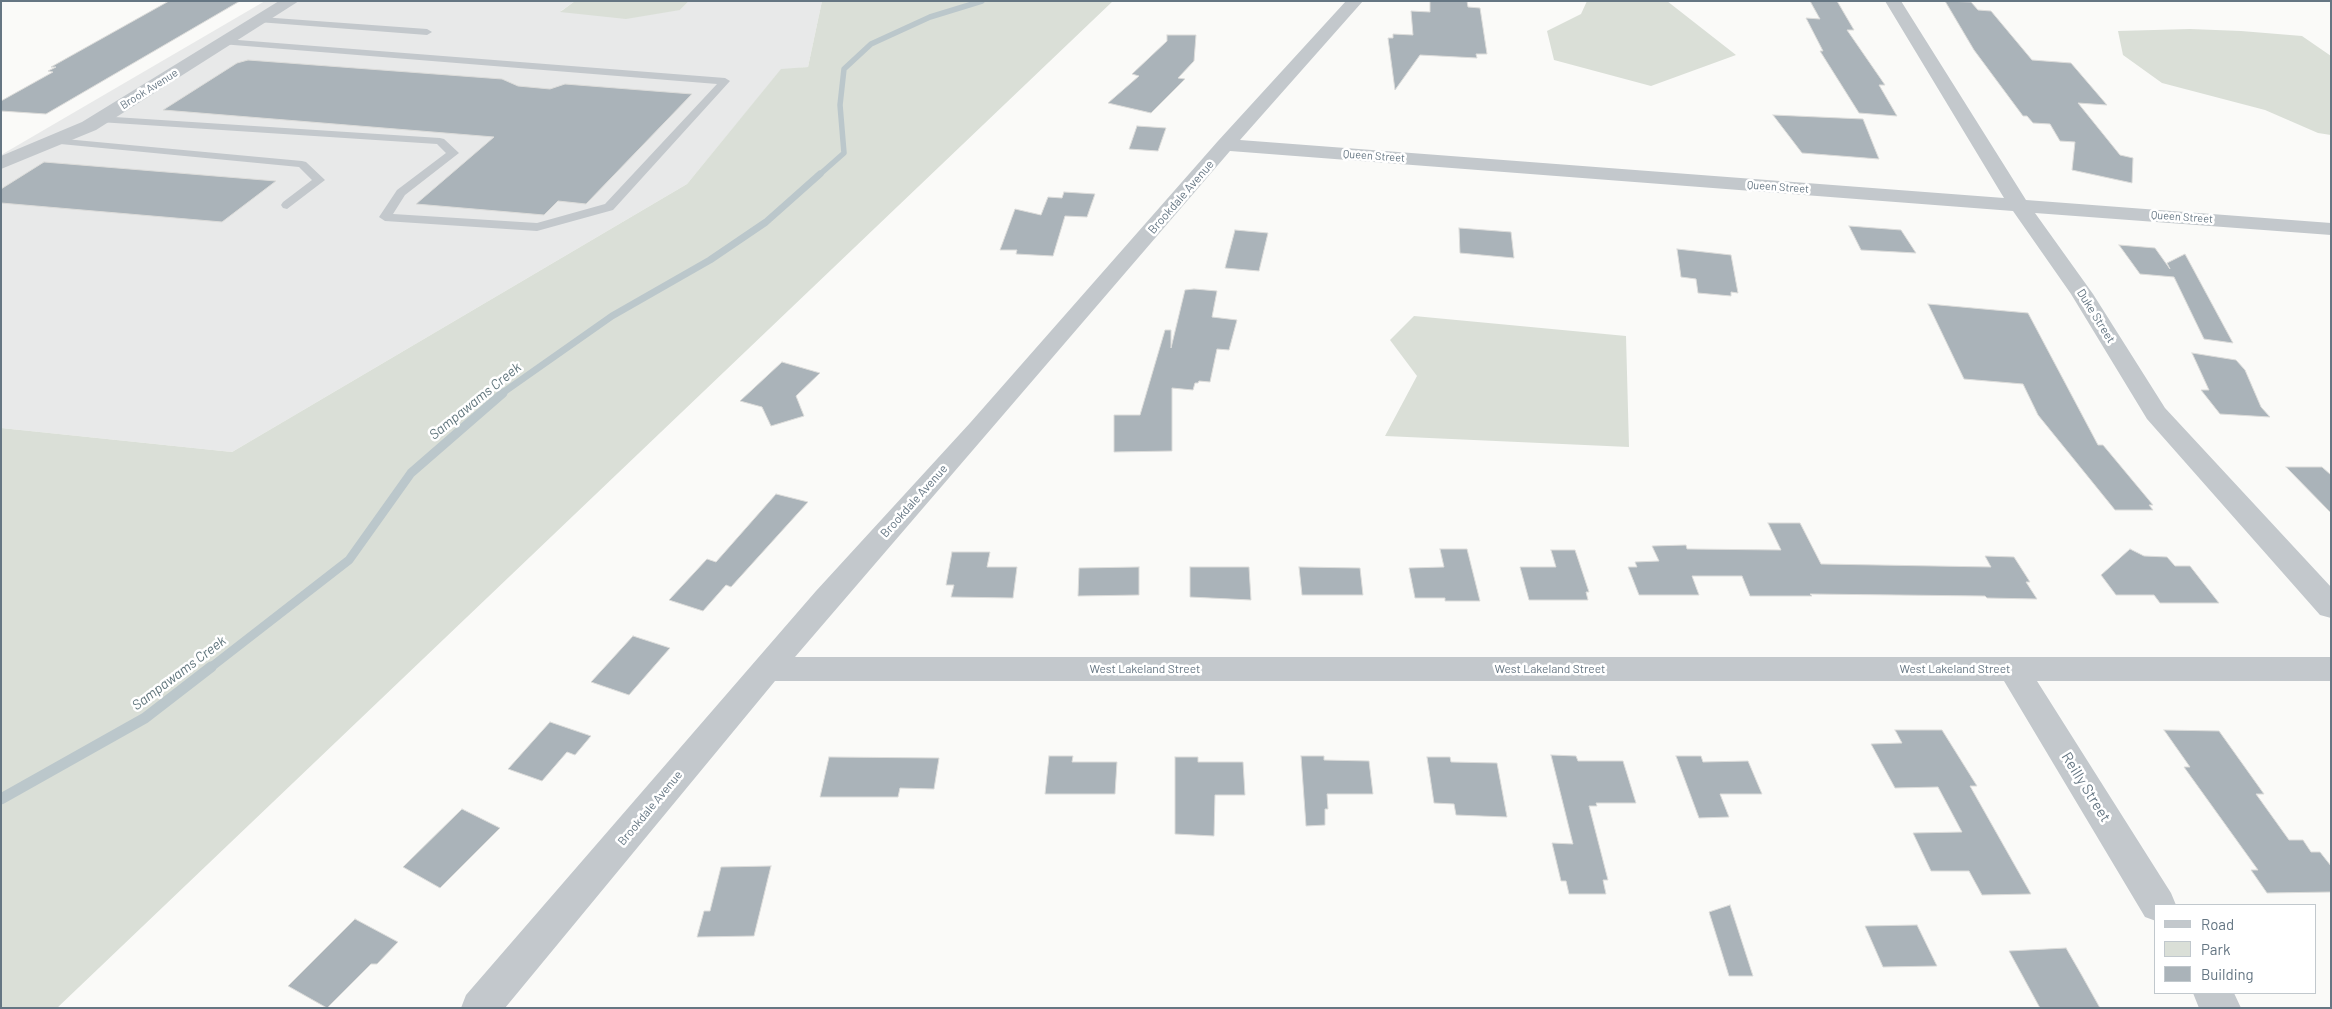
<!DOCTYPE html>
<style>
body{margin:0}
#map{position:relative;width:2332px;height:1009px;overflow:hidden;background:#fafaf8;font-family:Barlow,sans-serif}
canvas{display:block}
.frame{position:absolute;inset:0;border:2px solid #657683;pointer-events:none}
.legend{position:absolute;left:2154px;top:904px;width:162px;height:90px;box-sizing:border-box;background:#fff;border:1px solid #c1c8cd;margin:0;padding:6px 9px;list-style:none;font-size:15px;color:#657683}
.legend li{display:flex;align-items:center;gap:10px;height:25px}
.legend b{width:25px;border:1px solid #c1c8cd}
</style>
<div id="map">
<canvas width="2332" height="1009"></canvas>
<div class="frame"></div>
<ul class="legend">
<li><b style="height:6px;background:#c3c8cc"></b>Road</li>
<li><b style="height:14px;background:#dadfd7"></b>Park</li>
<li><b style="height:14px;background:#aab3b9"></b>Building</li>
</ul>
</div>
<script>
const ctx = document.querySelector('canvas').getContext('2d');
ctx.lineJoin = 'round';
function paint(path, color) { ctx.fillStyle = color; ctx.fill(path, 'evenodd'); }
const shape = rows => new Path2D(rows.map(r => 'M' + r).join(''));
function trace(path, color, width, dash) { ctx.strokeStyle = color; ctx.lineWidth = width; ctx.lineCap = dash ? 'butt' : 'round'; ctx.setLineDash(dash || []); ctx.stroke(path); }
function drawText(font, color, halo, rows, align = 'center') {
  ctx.font = font + ' Barlow,sans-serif'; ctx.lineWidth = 5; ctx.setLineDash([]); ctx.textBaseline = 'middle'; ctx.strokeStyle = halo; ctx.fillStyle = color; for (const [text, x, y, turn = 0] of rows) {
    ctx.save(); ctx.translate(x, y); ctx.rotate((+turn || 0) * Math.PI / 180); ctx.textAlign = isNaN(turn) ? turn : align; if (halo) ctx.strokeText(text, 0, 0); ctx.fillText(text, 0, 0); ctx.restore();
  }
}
paint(shape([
 [265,1,575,1,561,11,680,10,689,1,822,1,808,67,781,70,687,184,232,452,1,428,1,155]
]), '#e8e9e9');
paint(shape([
 [575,1,689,1,680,10,626,19,560,12],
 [822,1,1113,1,57,1008,1,1008,1,428,232,452,687,184,781,69,808,67],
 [1587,1,1667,1,1736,55,1651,86,1554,60,1547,31,1581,14],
 [2190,29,2241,31,2302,36,2331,56,2331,135,2318,133,2265,110,2162,83,2123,55,2118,31],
 [1414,316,1626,336,1629,447,1385,436,1417,376,1390,340]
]), '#dadfd7');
trace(shape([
 [818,176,844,153,840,105,844,69,871,44,930,17,982,1]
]), '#bbc7cb', 5.5);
trace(shape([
 [501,394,612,316,710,260,766,222,820,174]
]), '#bbc7cb', 7);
trace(shape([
 [210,668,349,560,411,473,503,393]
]), '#bbc7cb', 9);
trace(shape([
 [1,799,145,718,211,667]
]), '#bbc7cb', 11);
const building = shape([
 [169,1,240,1,46,114,1,111,1,101,53,72,48,71,56,67,51,67,169,1],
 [1430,1,1467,1,1468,7,1480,8,1487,54,1476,54,1477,58,1420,55,1395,90,1388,38,1393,38,1393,34,1413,35,1411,11,1430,12,1430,1],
 [1810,1,1837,1,1854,30,1847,30,1885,85,1879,85,1897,116,1859,113,1820,51,1823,51,1806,18,1820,19,1810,1],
 [1945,1,1971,2,1978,10,1991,11,2032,60,2071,63,2107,105,2078,103,2120,155,2133,158,2132,183,2072,170,2075,142,2060,141,2050,124,2033,123,2027,116,2023,116,1974,50,1945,1],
 [1167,35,1196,35,1194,61,1178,78,1185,79,1151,113,1108,103,1139,76,1132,74,1167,41,1167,35],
 [248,60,502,79,518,86,550,89,565,84,692,94,586,204,558,201,544,215,416,204,494,137,163,110,237,63,248,60],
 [1773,115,1863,119,1879,159,1802,153,1773,115],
 [1137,126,1166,128,1158,151,1129,149,1137,126],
 [44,162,276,181,222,222,1,203,1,189,44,162],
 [1064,192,1095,194,1087,217,1065,216,1053,256,1016,254,1017,250,1000,250,1015,209,1041,215,1048,197,1062,198,1064,192],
 [1849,226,1901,230,1916,253,1861,250,1849,226],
 [1459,228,1511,232,1514,258,1460,253,1459,228],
 [1235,230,1268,233,1259,271,1225,268,1235,230],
 [2119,245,2155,248,2170,269,2167,263,2185,254,2233,343,2204,339,2174,277,2140,274,2119,245],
 [1677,249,1731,255,1738,293,1731,292,1731,296,1698,293,1696,279,1681,277,1677,249],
 [1194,289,1217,291,1212,317,1237,320,1229,350,1217,349,1210,382,1199,381,1198,383,1195,383,1193,390,1172,388,1172,451,1114,452,1114,415,1140,415,1165,330,1171,330,1171,348,1185,290,1194,289],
 [1928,304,2028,313,2098,445,2103,445,2153,505,2149,505,2153,510,2115,510,2038,415,2023,384,1964,379,1928,304],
 [2192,353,2236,360,2245,370,2261,407,2270,417,2220,414,2201,390,2209,390,2192,353],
 [782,362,820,373,796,396,804,416,771,426,762,407,740,401,782,362],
 [2286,467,2322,467,2331,475,2331,513,2286,467],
 [776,494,808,502,731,587,726,585,703,611,669,600,707,559,716,562,776,494],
 [1768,523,1800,523,1821,564,1991,567,1985,556,2014,557,2030,582,2026,582,2037,599,1987,598,1985,596,1810,594,1812,596,1750,596,1742,576,1692,576,1699,595,1639,595,1628,567,1637,567,1635,562,1659,561,1652,546,1686,545,1687,549,1781,550,1768,523],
 [1440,549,1467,549,1480,601,1445,601,1445,598,1415,598,1409,568,1444,567,1440,549],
 [2130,549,2144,556,2167,557,2175,566,2190,566,2219,603,2160,603,2154,595,2116,595,2101,575,2130,549],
 [1551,550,1575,550,1589,592,1586,592,1588,600,1529,600,1520,567,1556,567,1551,550],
 [952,552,990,552,987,567,1017,567,1013,598,951,597,954,585,946,585,952,552],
 [1139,567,1139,595,1078,596,1079,568,1139,567],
 [1190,567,1249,567,1251,600,1190,597,1190,567],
 [1299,567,1360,568,1363,595,1302,595,1299,567],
 [633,636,670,648,629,695,591,682,633,636],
 [550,722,591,736,575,755,567,752,542,781,508,769,550,722],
 [1895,730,1942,730,1977,786,1970,786,2031,894,1982,895,1969,871,1931,871,1913,833,1962,832,1938,787,1895,788,1871,744,1902,743,1895,730],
 [2164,730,2219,731,2264,794,2256,794,2289,840,2303,840,2311,852,2320,852,2331,866,2331,892,2267,893,2251,870,2258,870,2184,767,2190,767,2164,730],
 [1551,755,1576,756,1578,761,1623,761,1636,803,1596,803,1597,806,1589,806,1608,880,1603,880,1606,894,1569,894,1566,881,1561,881,1552,843,1573,844,1551,755],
 [1049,756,1073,756,1072,762,1117,762,1115,794,1045,794,1049,756],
 [1301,756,1324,756,1324,760,1369,761,1373,794,1327,794,1328,809,1325,809,1325,825,1306,826,1301,756],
 [1676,756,1701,756,1703,762,1748,761,1762,794,1720,794,1729,817,1699,818,1676,756],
 [829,757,939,758,934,789,900,788,898,797,820,797,829,757],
 [1175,757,1198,757,1198,762,1243,762,1245,795,1215,795,1214,836,1175,834,1175,757],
 [1427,757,1450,757,1451,762,1497,763,1507,817,1456,815,1454,804,1434,803,1427,757],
 [462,809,500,828,440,888,403,867,462,809],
 [771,866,754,936,697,937,704,911,710,911,721,867,771,866],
 [1730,905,1753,976,1729,976,1709,912,1730,905],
 [355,919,398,942,377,964,371,964,327,1008,288,986,355,919],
 [1917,925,1937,966,1883,967,1865,926,1917,925],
 [2066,948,2081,974,2100,1008,2040,1008,2009,951,2066,948]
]);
paint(building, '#aab3b9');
trace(building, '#dcdcda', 1);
paint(shape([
 [261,17,427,29,432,32,427,35,258,22,258,18,261,17],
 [225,39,725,78,730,81,613,210,537,231,385,221,379,217,397,190,446,153,437,144,99,122,93,119,99,116,440,138,444,139,459,153,405,195,393,214,537,223,605,204,717,84,221,44,221,40,225,39],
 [54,138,302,161,306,162,325,180,287,209,283,208,281,205,283,202,312,180,299,167,50,143,48,141,54,138]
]), '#c3c8cc');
paint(shape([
 [279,1,299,1,96,130,1,169,1,156,82,122,279,1],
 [1346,1,1363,1,1240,140,2004,198,1885,1,1901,1,2026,200,2331,223,2331,235,2035,213,2093,294,2165,408,2331,587,2331,618,2320,615,2147,419,2071,294,2013,211,1230,151,795,657,2331,657,2331,681,2037,681,2171,893,2176,905,2156,905,2156,921,2145,917,2004,681,775,681,505,1008,461,1008,466,995,816,591,970,423,1218,141,1346,1],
 [2193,993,2234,993,2241,1008,2199,1008,2193,993]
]), '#c3c8cc');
drawText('11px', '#657683', '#fff', [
 ["Brook Avenue",149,89,-32],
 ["Queen Street",1374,156,4],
 ["Queen Street",1778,187,4],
 ["Queen Street",2182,217,4]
]);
drawText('12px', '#657683', '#fff', [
 ["Brookdale Avenue",1181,197,-49],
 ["Duke Street",2096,316,58],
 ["Brookdale Avenue",914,501,-48],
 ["West Lakeland Street",1145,669],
 ["West Lakeland Street",1550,669],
 ["West Lakeland Street",1955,669],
 ["Brookdale Avenue",650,808,-50]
]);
drawText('italic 14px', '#60757c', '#fff', [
 ["Sampawams Creek",475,401,-39],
 ["Sampawams Creek",179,673,-37]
]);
drawText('15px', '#657683', '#fff', [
 ["Reilly Street",2086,787,58]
]);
</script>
